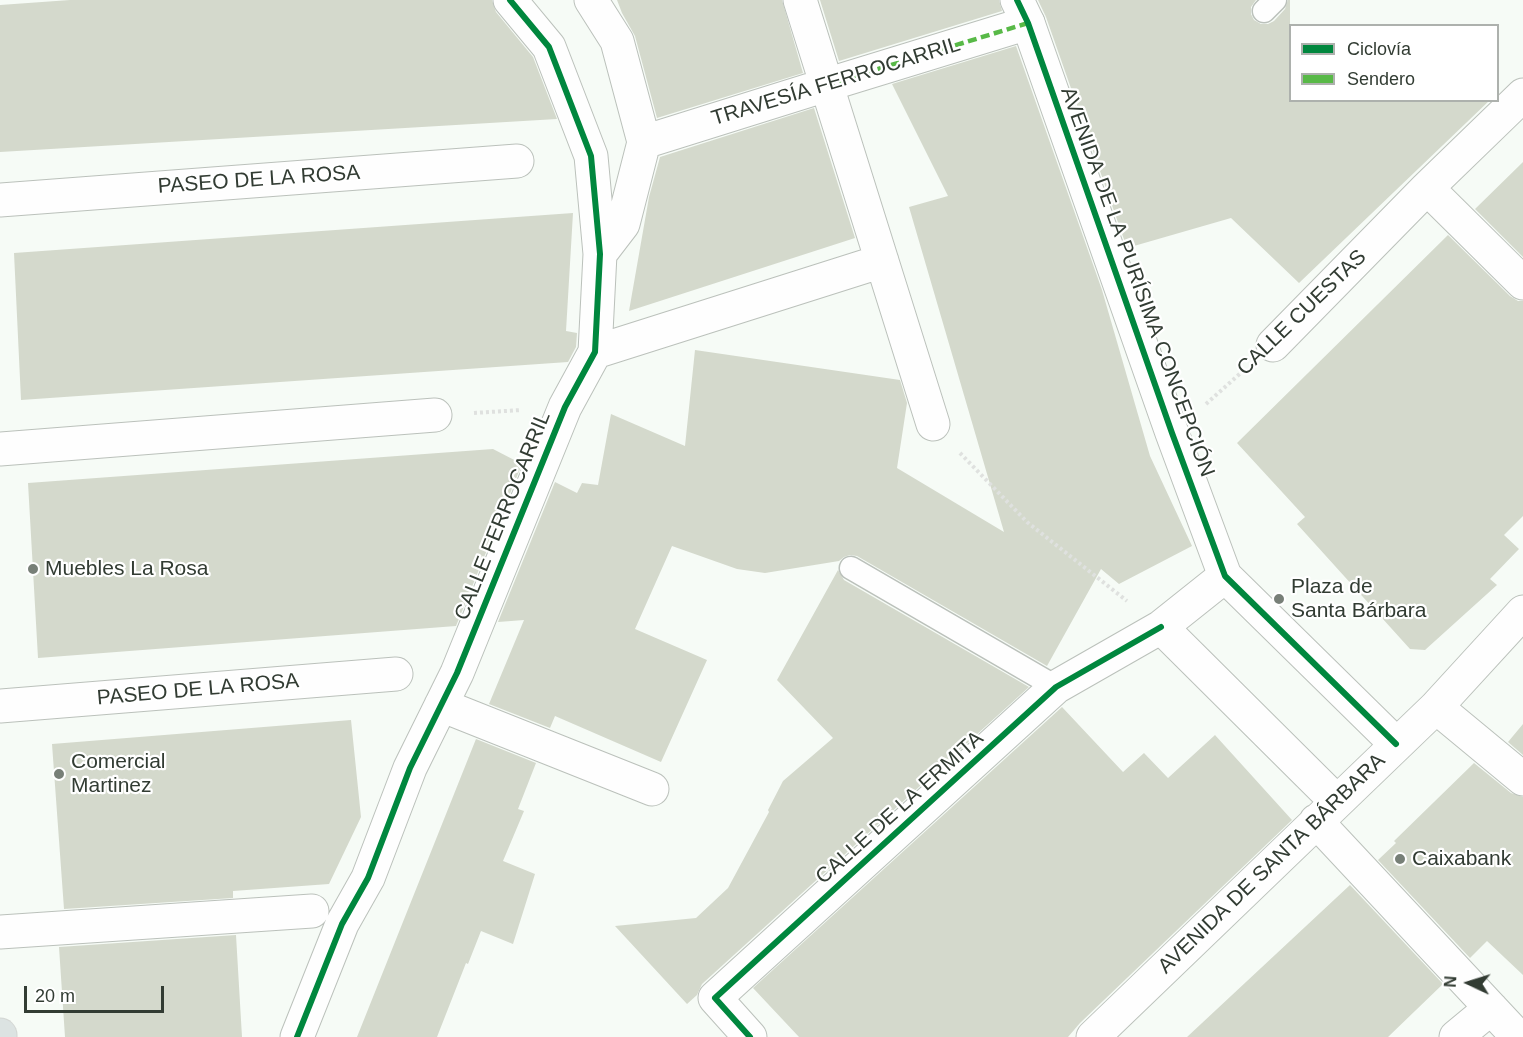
<!DOCTYPE html>
<meta charset="utf-8">
<style>
body{margin:0}
#map{position:relative;width:1523px;height:1037px;overflow:hidden;background:#f6fbf6;font-family:Helvetica,sans-serif}
canvas{display:block}
.legend{position:absolute;left:1289px;top:24px;width:210px;height:78px;box-sizing:border-box;background:#fff;border:2px solid #adb1ad;margin:0;padding:8px 10px;list-style:none;font-size:18px;color:#323c33}
.legend li{display:flex;align-items:center;gap:12px;height:30px}
.legend b{width:30px;border:2px solid #adb1ad}
.north{position:absolute;left:1439px;top:953px;width:60px;height:60px;-webkit-text-stroke:4px #fff;paint-order:stroke;rotate:274deg;font-size:16px;font-weight:700;line-height:24px;text-align:center;color:#323c33}
.north::after{content:'';display:block;margin:auto;width:21px;height:27px;background:#323c33;clip-path:polygon(50% 0,100% 100%,50% 72%,0 100%)}
.scale{position:absolute;left:24px;top:986px;width:140px;height:27px;box-sizing:border-box;border:3px solid #323c33;border-top:0;padding-left:8px;font-size:18px;line-height:21px;white-space:nowrap;color:#323c33;-webkit-text-stroke:4px #fff;paint-order:stroke}
</style>
<div id="map">
<canvas width="1523" height="1037"></canvas>
<ul class="legend">
<li><b style="height:8px;background:#00873e"></b>Ciclovía</li>
<li><b style="height:8px;background:#58b947"></b>Sendero</li>
</ul>
<div class="north">N</div>
<div class="scale">20 m</div>
</div>
<script>
const ctx = document.querySelector('canvas').getContext('2d');
ctx.lineJoin = 'round';
function paint(path, color) { ctx.fillStyle = color; ctx.fill(path, 'evenodd'); }
const shape = rows => new Path2D(rows.map(r => 'M' + r).join(''));
function trace(path, color, width, dash) { ctx.strokeStyle = color; ctx.lineWidth = width; ctx.lineCap = dash ? 'butt' : 'round'; ctx.setLineDash(dash || []); ctx.stroke(path); }
function drawText(font, color, halo, rows, align = 'center') {
  ctx.font = font + ' Helvetica,sans-serif'; ctx.lineWidth = 4.5; ctx.setLineDash([]); ctx.textBaseline = 'middle'; ctx.strokeStyle = halo; ctx.fillStyle = color; for (const [text, x, y, turn = 0] of rows) {
    ctx.save(); ctx.translate(x, y); ctx.rotate((+turn || 0) * Math.PI / 180); ctx.textAlign = isNaN(turn) ? turn : align; if (halo) ctx.strokeText(text, 0, 0); ctx.fillText(text, 0, 0); ctx.restore();
  }
}
paint(shape([
 [70,0,492,0,496,12,533,57,557,119,0,152,0,5],
 [617,0,782,0,803,73,657,118,635,36,622,13],
 [820,0,999,0,1002,11,839,61],
 [1038,0,1256,0,1251,7,1251,14,1254,20,1261,24,1268,24,1274,21,1285,9,1288,0,1290,0,1290,100,1490,100,1299,283,1231,218,1127,248,1046,17],
 [1016,46,1102,290,1150,456,1192,546,1119,584,1101,569,1047,666,857,556,850,555,844,557,839,561,765,573,737,569,672,546,635,629,707,660,661,762,555,716,550,728,489,704,524,620,498,622,555,482,577,493,582,483,598,485,611,414,685,446,695,350,900,380,907,403,897,468,1004,532,909,207,948,196,892,84],
 [814,108,855,238,629,311,649,197,660,157],
 [1523,162,1523,257,1475,209],
 [573,213,566,331,577,333,576,347,568,362,21,400,14,253],
 [1448,235,1510,296,1518,301,1523,301,1523,516,1504,535,1519,549,1490,579,1497,585,1425,650,1410,649,1297,524,1305,517,1237,443],
 [493,449,522,464,456,626,38,658,28,483],
 [838,570,844,580,1029,687,702,984,697,995,687,1004,615,926,696,918,728,888,769,812,768,810,783,781,833,738,777,680],
 [1062,707,1123,772,1144,753,1168,778,1215,735,1292,820,1080,1023,1068,1037,799,1037,753,988],
 [351,720,361,817,329,884,233,891,233,898,64,909,52,744],
 [1523,724,1523,755,1508,742],
 [476,739,536,763,518,809,524,811,503,861,535,874,513,944,481,931,468,964,466,963,437,1037,357,1037],
 [1474,763,1511,793,1523,797,1523,975,1487,941,1470,958,1378,860,1396,843,1394,841],
 [1350,885,1443,984,1388,1037,1187,1037],
 [236,935,242,1037,65,1037,59,947]
]), '#d4d9cc');
const service = shape([
 [1264,11,1275,0],
 [851,568,1056,687]
]);
const pedestrian = shape([
 [826,85,1028,23]
]);
const minor = shape([
 [591,0,617,41,644,142,623,224,600,254],
 [800,0,933,424],
 [1017,0,1028,23,1172,433,1225,576,1396,744],
 [644,142,826,85],
 [1427,188,1523,283],
 [0,200,517,161],
 [1273,345,1427,188,1523,95],
 [595,352,882,261],
 [0,449,435,415],
 [1225,576,1161,627,1337,802],
 [441,705,652,789],
 [0,706,396,674],
 [1436,707,1523,779],
 [1316,821,1518,1037],
 [0,932,312,911],
 [297,1037,342,924,368,878,410,768,457,673,565,407,595,352,600,254,591,156,549,47,510,0],
 [750,1037,715,998,1056,687,1161,627],
 [1093,1037,1436,707,1523,612],
 [1456,1037,1491,1008]
]);
const primary = shape([
 [0,1035,0,1037]
]);
trace(service, '#bbc1bb', 25);
trace(pedestrian, '#bbc1bb', 35);
trace(minor, '#bbc1bb', 35);
trace(primary, '#d3d6d3', 35);
trace(shape([
 [1206,404,1243,371],
 [474,413,521,410],
 [960,453,1027,522,1127,601]
]), '#dfe1df', 4, [3, 3]);
trace(service, '#fefefe', 22);
trace(pedestrian, '#fefefe', 33);
trace(minor, '#fefefe', 33);
trace(primary, '#dce3e2', 33);
trace(shape([
 [826,85,1028,23]
]), '#58b947', 4.5, [9, 4.5]);
trace(shape([
 [1017,0,1028,23,1172,433,1225,576,1396,744],
 [297,1037,342,924,368,878,410,768,457,673,565,407,595,352,600,254,591,156,549,47,510,0],
 [750,1037,715,998,1056,687,1161,627]
]), '#00873e', 6);
for (const [x, y, r, color] of [
 [33,569,6,"#777f77"],
 [1279,599,6,"#777f77"],
 [59,774,6,"#777f77"],
 [1400,859,6,"#777f77"]
]) { const dot = new Path2D(); dot.arc(x, y, r, 0, 2 * Math.PI); ctx.fillStyle = color; ctx.fill(dot); trace(dot, '#fff', 2); }
drawText('21px', '#323c33', '#fff', [
 ["TRAVESÍA FERROCARRIL",836,82,-17],
 ["PASEO DE LA ROSA",259,180,-4],
 ["AVENIDA DE LA PURÍSIMA CONCEPCIÓN",1137,282,70],
 ["CALLE CUESTAS",1302,313,-44],
 ["CALLE FERROCARRIL",503,516,-68],
 ["PASEO DE LA ROSA",198,690,-5],
 ["CALLE DE LA ERMITA",900,808,-42],
 ["AVENIDA DE SANTA BÁRBARA",1272,864,-44]
]);
drawText('21px', '#323c33', '#fff', [
 ["Muebles La Rosa",45,569],
 ["Plaza de",1291,587],
 ["Santa Bárbara",1291,611],
 ["Comercial",71,762],
 ["Martinez",71,786],
 ["Caixabank",1412,859]
], 'left');
</script>
